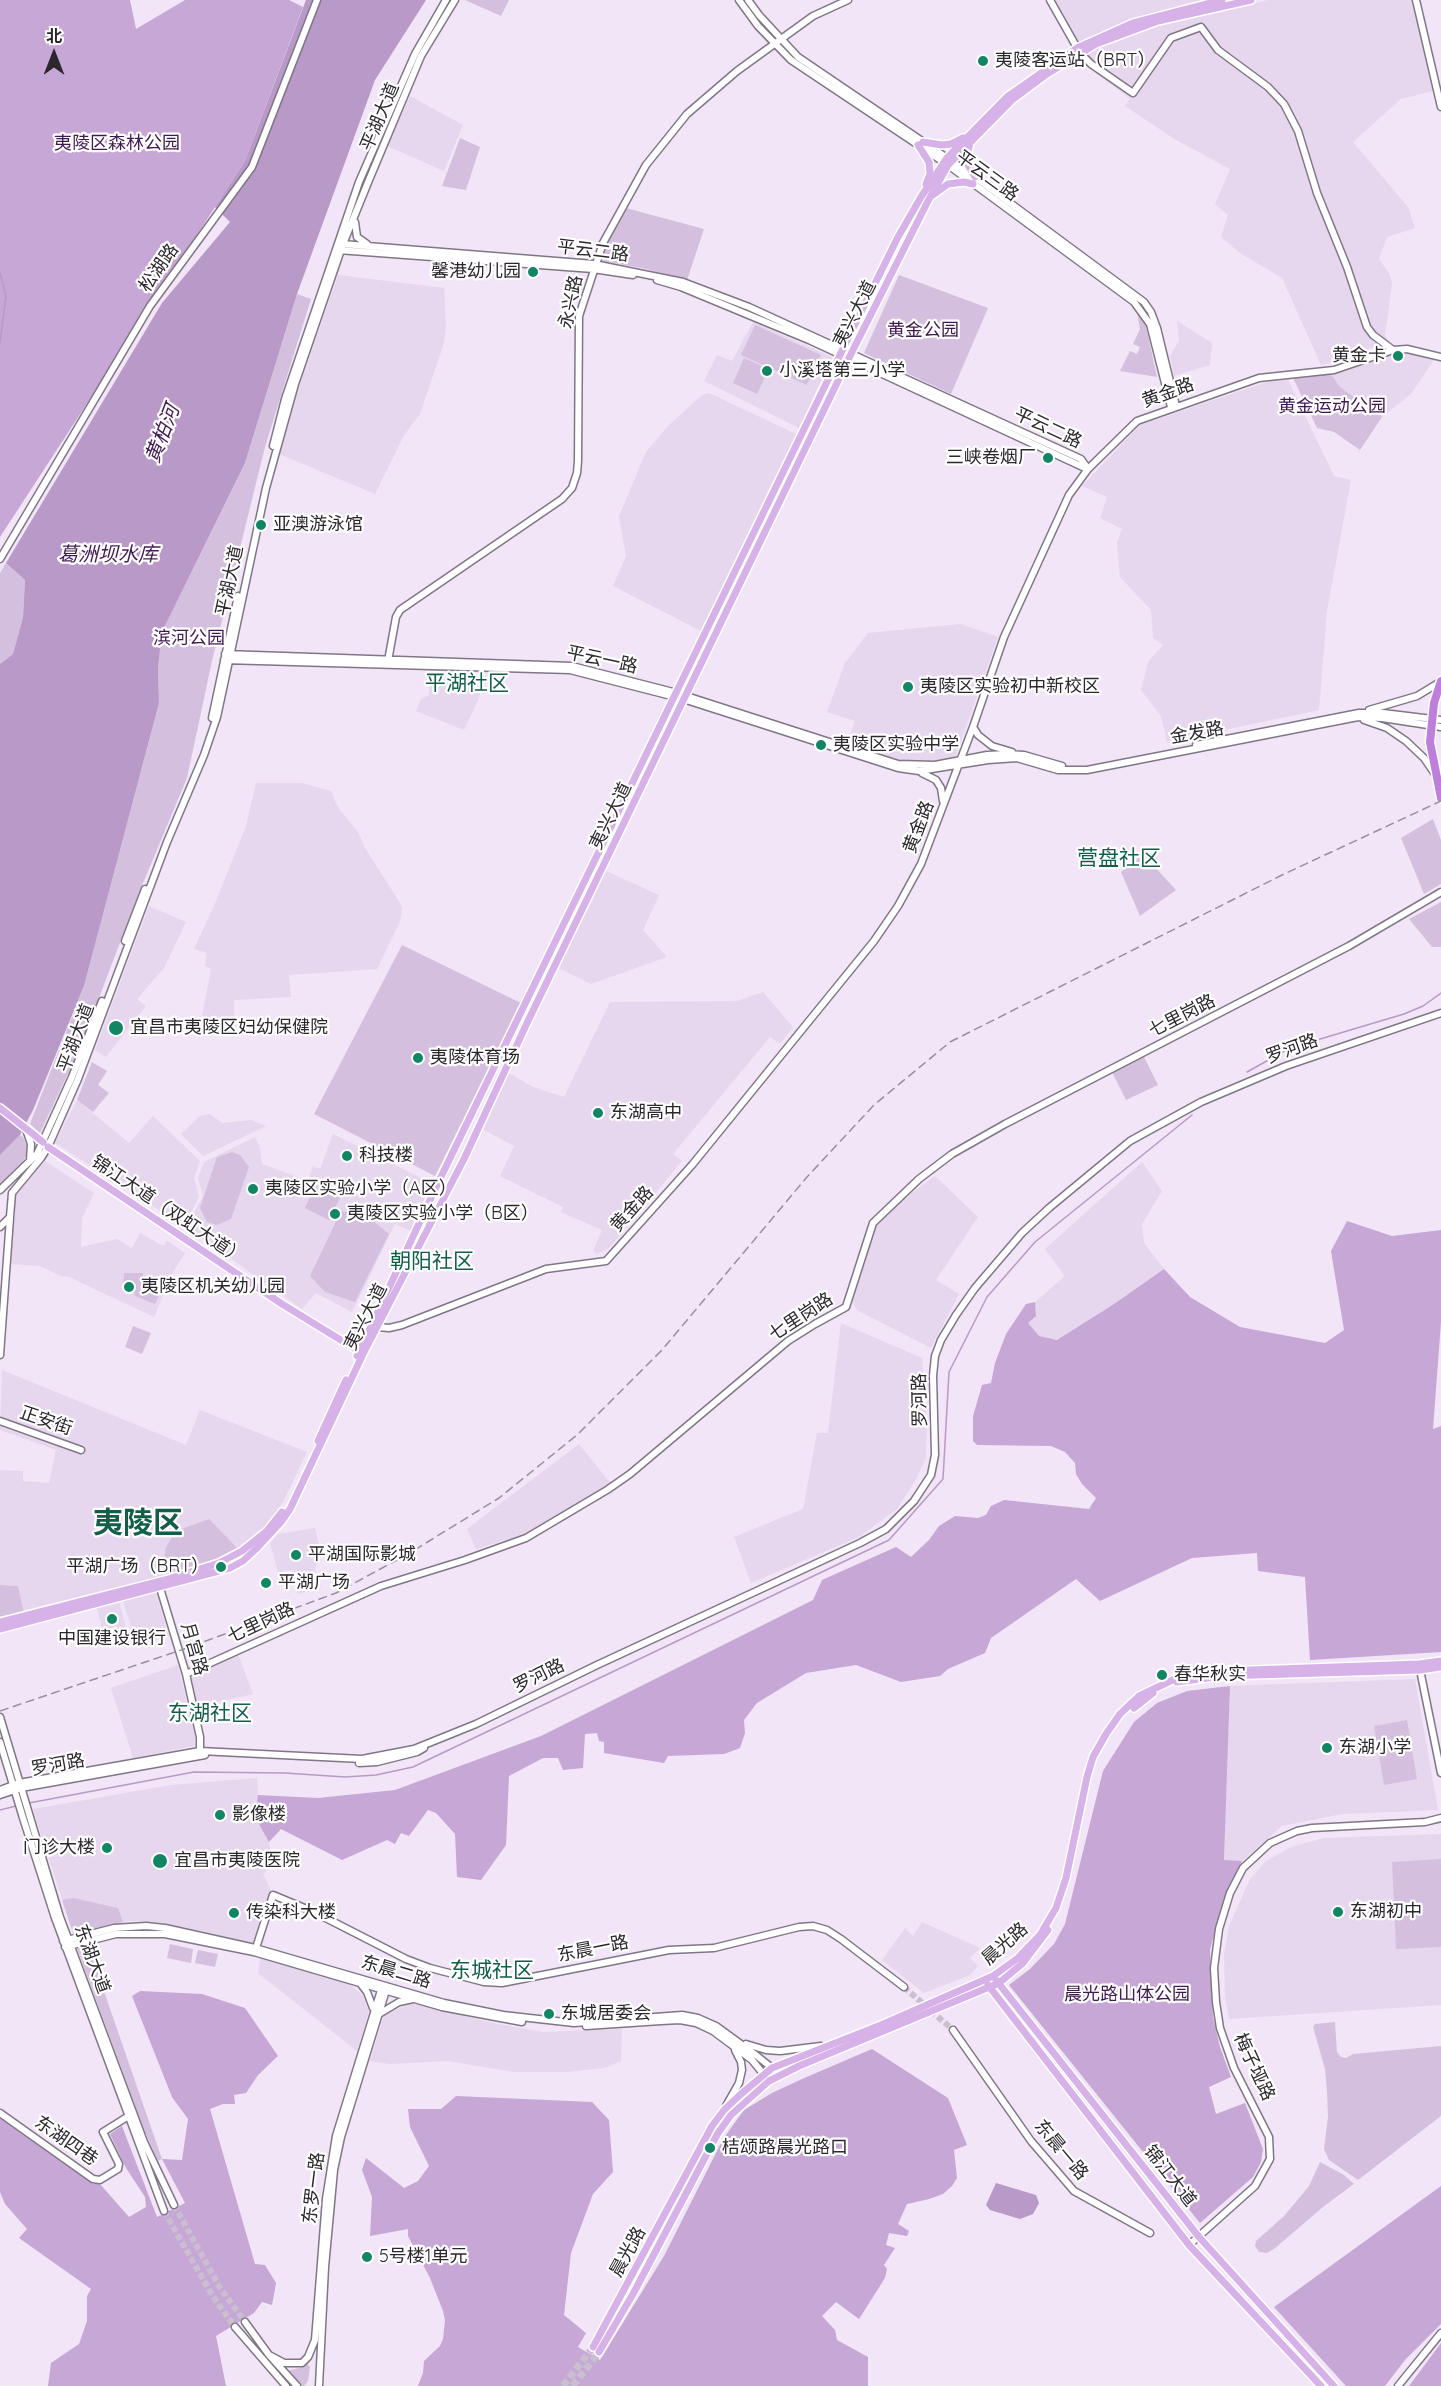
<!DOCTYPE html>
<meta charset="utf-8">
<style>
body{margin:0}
#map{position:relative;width:1441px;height:2386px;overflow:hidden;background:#f1e5f7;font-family:Quicksand,"Noto Sans SC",sans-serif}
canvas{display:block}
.north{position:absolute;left:24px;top:24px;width:60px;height:60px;-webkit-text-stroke:4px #fff;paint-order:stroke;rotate:0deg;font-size:16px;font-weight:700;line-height:24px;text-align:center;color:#2b272d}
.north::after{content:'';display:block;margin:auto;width:21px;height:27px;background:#2b272d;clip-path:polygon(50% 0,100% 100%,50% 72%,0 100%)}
</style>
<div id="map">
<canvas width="1441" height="2386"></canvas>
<div class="north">北</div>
</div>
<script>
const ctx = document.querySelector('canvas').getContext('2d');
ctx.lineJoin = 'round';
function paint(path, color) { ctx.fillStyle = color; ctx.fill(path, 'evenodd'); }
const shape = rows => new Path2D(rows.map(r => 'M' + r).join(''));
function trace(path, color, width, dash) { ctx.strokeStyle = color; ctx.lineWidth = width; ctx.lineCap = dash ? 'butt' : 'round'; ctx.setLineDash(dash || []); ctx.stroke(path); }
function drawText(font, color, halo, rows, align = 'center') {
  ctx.font = font + ' Quicksand,"Noto Sans SC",sans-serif'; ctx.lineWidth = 4.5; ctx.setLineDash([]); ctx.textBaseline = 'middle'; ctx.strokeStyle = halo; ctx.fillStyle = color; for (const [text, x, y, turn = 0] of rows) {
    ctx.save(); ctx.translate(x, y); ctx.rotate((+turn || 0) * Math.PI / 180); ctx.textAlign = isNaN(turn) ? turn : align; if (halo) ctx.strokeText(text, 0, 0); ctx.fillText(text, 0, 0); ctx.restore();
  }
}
paint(shape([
 [1055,0,1201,0,1131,19,1078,43],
 [1268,0,1412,0,1433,91,1401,99,1353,142,1408,207,1415,228,1387,237,1379,259,1390,275,1392,284,1385,335,1388,341,1346,359,1321,365,1282,278,1240,253,1221,237,1228,215,1215,204,1230,169,1176,140,1125,106,1130,99,1078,59,1104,45,1150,28],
 [410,96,463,125,444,171,387,146],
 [338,275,444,288,446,326,444,343,420,414,404,435,375,494,279,454,295,399],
 [1177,321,1212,343,1210,365,1174,376,1170,356,1179,341],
 [753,322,832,357,799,428,704,381,717,355,732,361],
 [1408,353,1434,360,1411,394,1382,417,1340,387,1331,374,1392,354],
 [1288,380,1334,476,1351,480,1327,611,1319,710,1167,742,1161,716,1141,690,1148,662,1163,645,1153,638,1151,610,1120,577,1117,543,1122,529,1100,518,1107,497,1082,486,1140,425,1267,382],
 [709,393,796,434,701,631,613,586,626,556,619,516,646,452,668,426,702,395],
 [961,624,998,637,955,758,920,762,899,760,847,743,855,721,827,712,845,663,868,633],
 [430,675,479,675,480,696,464,730,416,711,421,699,429,695],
 [256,783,301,783,331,791,337,806,358,832,365,848,398,900,402,907,400,922,377,969,289,975,291,997,234,1000,234,1023,202,1017,211,969,205,966,207,953,194,949,216,901,246,826],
 [606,871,659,895,643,930,667,957,591,984,558,968],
 [149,906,186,922,164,968,137,999,146,1006,106,1057,95,1050],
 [763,992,793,1027,780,1044,770,1037,673,1154,682,1161,609,1248,597,1254,593,1251,602,1230,561,1212,563,1207,500,1176,514,1146,482,1129,509,1073,533,1087,564,1097,610,1002,737,1001],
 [77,1100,129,1143,153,1116,200,1161,194,1178,199,1197,184,1226,55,1143],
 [210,1114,222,1123,251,1120,266,1126,203,1156,181,1134,200,1116],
 [333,1134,431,1183,410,1231,395,1224,352,1312,316,1293,302,1309,186,1227,203,1196,198,1178,204,1162,255,1137,260,1148,262,1164,308,1181,313,1166,320,1169],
 [45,1161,94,1193,82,1218,81,1247,117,1239,132,1248,140,1233,163,1246,167,1241,185,1253,173,1272,154,1317,69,1277,61,1276,40,1266,11,1264,15,1195],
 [1142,1162,1162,1191,1142,1224,1144,1243,1164,1269,1114,1304,1057,1340,1038,1336,1027,1323,1036,1316,1035,1302,1065,1276,1045,1249],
 [935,1176,978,1217,936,1280,959,1294,931,1348,857,1310,852,1301,875,1228,889,1210],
 [841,1323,922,1358,927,1424,926,1458,915,1481,897,1509,859,1537,751,1583,734,1537,803,1509,817,1433,828,1433],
 [2,1370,186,1445,200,1410,307,1452,283,1502,266,1526,239,1550,169,1576,24,1613,18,1586,0,1585,0,1470,23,1471,23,1481,49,1483,56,1450,0,1430],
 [579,1444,611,1484,552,1521,529,1533,476,1549,467,1529],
 [315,1528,321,1553,315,1569,321,1587,298,1594,292,1570,278,1572,270,1543,278,1534],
 [156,1592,169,1636,137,1646,123,1601],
 [119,1601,126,1628,104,1633,96,1607],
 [238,1654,253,1694,198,1707,191,1675],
 [178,1665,195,1736,194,1746,133,1758,111,1688],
 [1415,1679,1438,1810,1342,1814,1282,1826,1242,1861,1224,1860,1230,1686],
 [257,1778,258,1795,255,1817,269,1842,271,1855,269,1868,263,1874,271,1891,252,1943,159,1922,129,1921,73,1933,33,1809,171,1785],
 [1441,1834,1441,2005,1229,2019,1225,1997,1224,1955,1229,1926,1250,1879,1266,1861,1291,1847,1324,1838],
 [922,1922,980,1948,970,1958,978,1966,970,1975,924,1993,882,1960,905,1928,913,1936],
 [261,1956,347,1982,363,1996,369,2012,357,2051,258,1973],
 [411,2003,498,2024,543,2032,622,2029,621,2061,604,2068,567,2072,514,2072,448,2061,389,2064,370,2061,384,2015]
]), '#e6d6ee');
paint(shape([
 [465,0,509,0,501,16],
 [460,138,480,147,466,190,442,186],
 [626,208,704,229,687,280,642,268,601,261,614,226],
 [899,275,988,308,951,394,864,353],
 [297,294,311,299,265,447,212,661,187,778,138,895,80,1048,40,1133,30,1124,84,986,159,703,158,668,162,632,245,463],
 [1137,312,1141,316,1146,326,1157,377,1120,371,1130,351,1137,354,1140,347,1133,344,1140,329],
 [755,325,821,355,807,385,741,355],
 [744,358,769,369,757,394,733,383],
 [1331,374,1340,387,1382,417,1360,450,1334,432,1317,428,1293,378],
 [6,563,25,580,23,617,13,654,0,664,0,573],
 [1433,819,1441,840,1441,884,1424,894,1401,838],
 [1143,854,1176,890,1140,916,1121,872],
 [1441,902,1441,947,1432,947,1409,919],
 [402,945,521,1003,435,1176,314,1114],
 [1144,1057,1158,1085,1126,1100,1112,1072],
 [92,1062,107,1071,98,1085,109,1093,93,1112,77,1100],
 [20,1135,23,1137,29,1152,23,1161,0,1185,0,1155],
 [232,1152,240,1155,249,1167,231,1219,217,1225,207,1222,200,1208,217,1157],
 [315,1186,340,1198,329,1220,305,1208],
 [341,1211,367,1216,389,1234,355,1302,325,1292,310,1276],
 [124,1273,143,1273,143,1277,149,1277,150,1284,164,1283,155,1304,135,1296,134,1288,123,1288],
 [133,1326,151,1333,142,1354,125,1347],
 [209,1519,239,1550,215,1561,169,1576,163,1564,166,1547,176,1531],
 [0,1585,18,1586,24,1613,0,1619],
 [1407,1720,1417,1779,1384,1785,1374,1726],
 [1441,1859,1441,1947,1396,1949,1392,1862],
 [73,1898,118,1908,123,1922,73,1933,62,1900],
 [170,1944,193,1949,191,1963,167,1958],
 [88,1945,162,2159,158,2161,143,2127,77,1948],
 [198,1950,218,1954,215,1967,195,1963],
 [1335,2022,1337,2052,1341,2057,1346,2058,1353,2054,1441,2046,1441,2116,1358,2180,1329,2160,1324,2149,1328,2117,1327,2092,1325,2069,1313,2027,1315,2024],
 [1320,2162,1344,2175,1354,2184,1323,2207,1274,2249,1267,2253,1259,2252,1255,2246,1256,2241,1284,2216,1300,2197,1309,2186],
 [307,2363,310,2367,308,2381,304,2386,298,2386,287,2371,299,2368]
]), '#d4c0de');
paint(shape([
 [0,0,130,0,136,29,185,0,289,0,303,7,245,161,0,537],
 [1347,1221,1392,1236,1441,1230,1441,1322,1433,1429,1441,1426,1441,1652,1310,1660,1305,1577,1258,1571,1257,1553,1192,1558,1100,1601,1076,1579,991,1638,985,1653,948,1669,940,1676,901,1682,856,1665,806,1673,757,1703,744,1720,745,1733,740,1748,724,1754,668,1756,664,1763,604,1753,604,1742,599,1741,597,1733,585,1734,583,1768,563,1770,558,1758,543,1758,509,1776,506,1845,481,1880,457,1877,455,1834,436,1813,428,1810,409,1836,401,1833,395,1844,387,1840,342,1860,281,1829,269,1842,255,1817,258,1795,318,1798,395,1790,541,1736,813,1600,822,1580,896,1547,911,1557,929,1540,939,1526,955,1516,978,1518,986,1515,991,1506,1004,1500,1089,1509,1096,1498,1082,1484,1076,1474,1075,1463,1065,1452,1051,1446,977,1445,973,1441,973,1416,982,1385,991,1383,995,1363,1006,1334,1026,1304,1035,1302,1036,1316,1028,1323,1039,1336,1057,1340,1114,1304,1164,1269,1190,1297,1240,1327,1325,1343,1344,1330,1331,1251],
 [1230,1686,1224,1860,1242,1861,1221,1908,1210,1950,1213,2017,1220,2047,1231,2077,1209,2087,1216,2114,1245,2103,1263,2149,1261,2162,1253,2177,1200,2223,1009,1985,1030,1969,1054,1944,1065,1924,1103,1771,1134,1722,1157,1703,1187,1691],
 [140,1991,202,1994,245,2008,278,2056,258,2075,246,2093,234,2095,235,2104,223,2104,210,2109,255,2264,265,2265,276,2283,272,2305,262,2302,254,2313,216,2336,226,2386,48,2386,51,2363,79,2344,87,2321,87,2296,91,2289,19,2238,27,2229,5,2204,0,2192,0,2118,93,2184,100,2184,129,2217,146,2207,145,2197,126,2168,110,2134,122,2126,157,2217,185,2203,162,2159,182,2160,188,2119,172,2097,132,1996],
 [872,2049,948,2098,967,2145,954,2150,957,2178,952,2186,943,2194,929,2199,907,2204,898,2224,909,2231,907,2236,889,2233,886,2245,895,2248,884,2265,887,2269,885,2278,859,2319,836,2302,822,2316,835,2330,837,2340,868,2357,868,2386,418,2386,423,2373,424,2361,440,2346,443,2339,445,2320,443,2311,430,2278,408,2236,408,2229,370,2236,372,2197,362,2170,366,2158,404,2188,418,2181,429,2166,410,2127,408,2109,441,2109,456,2096,592,2102,609,2120,613,2172,593,2194,571,2253,564,2315,586,2333,578,2347,600,2360,664,2256,723,2139,744,2110,772,2093,802,2079],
 [1441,2186,1441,2324,1405,2360,1385,2386,1346,2386,1274,2307],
 [1441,2343,1441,2386,1409,2386]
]), '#c6a7d6');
paint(shape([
 [306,0,426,0,375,80,297,294,245,463,162,632,158,668,159,703,84,986,33,1110,20,1135,0,1155,0,664,13,654,23,617,25,580,6,563,162,303,230,222,215,207,245,161],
 [996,2183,1036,2195,1039,2203,1033,2214,1020,2219,990,2210,986,2205]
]), '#b899c8');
trace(shape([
 [0,273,6,296,0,342],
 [1247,1072,1290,1048,1404,1014,1423,1006,1441,993],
 [29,1803,194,1772,285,1773,345,1777,376,1775,413,1767,889,1540,943,1479,949,1372,987,1297,1035,1242,1192,1115],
 [0,1810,16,1806]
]), '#b899c8', 1.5);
trace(shape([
 [904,1987,953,2030],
 [174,2205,219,2286,245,2322],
 [164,2211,212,2295,235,2327]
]), '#c9bfcf', 6, [6, 3]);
trace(shape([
 [563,2386,593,2347],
 [573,2386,599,2352]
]), '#c9bfcf', 7, [7, 3.5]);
const secondary = shape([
 [739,0,758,26,791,60,948,165,1134,302,1150,324,1171,407],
 [748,0,759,15,798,57,975,177,1144,302,1151,312,1157,328,1176,406],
 [1050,0,1080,53,1091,64,1133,93,1171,38,1201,27,1218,50,1268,87,1284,104,1298,131,1317,193,1347,267,1367,327,1373,335,1393,350],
 [1416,0,1441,107],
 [355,222,357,237,367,244],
 [342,244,594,264,683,282,749,307,843,350,1081,459,1088,469],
 [338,250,593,269,633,275],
 [657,280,681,287,809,340,1087,469],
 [273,446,285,399,359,182,415,54,446,0],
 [0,559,150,306,252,167,317,0],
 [225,654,572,666,677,693,898,764,935,765,987,755,1007,754,1024,755,1062,766],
 [224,660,570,670,683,699,898,768,919,771,988,760,1017,758,1058,770,1087,770,1358,717,1382,718,1441,727],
 [388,661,396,617,400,610,562,499,572,488,577,473,578,461,579,316,603,243,646,165,687,114,737,71,813,16,848,0],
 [1369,710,1417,696,1440,682],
 [212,718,238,596],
 [1364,720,1387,728,1406,741,1424,758,1435,774],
 [973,727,978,735,992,746,1012,752],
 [1196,745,1359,713,1383,713,1441,720],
 [922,773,936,780,941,788,943,801],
 [125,941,145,889],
 [26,1129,31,1144,30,1161],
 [0,1190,37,1154,72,1077,102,1001],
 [0,1227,10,1217,12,1193,41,1158,48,1147,78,1079,167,842,204,755,217,717,266,488,295,384,343,244,369,180,421,56,455,0],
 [378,1327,389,1328,402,1325,546,1269,606,1261,692,1165,874,941,898,906,921,864,973,727,1004,637,1069,495,1088,469,1137,421,1259,378,1334,370,1393,350,1407,349,1441,357],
 [0,1355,10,1218],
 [0,1421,81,1450],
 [160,1588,186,1674,200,1737,200,1753],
 [1419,1665,1441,1773],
 [186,1674,381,1586,465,1560,526,1538,607,1490,630,1474,788,1341,815,1324,846,1307,873,1223,919,1179,952,1154,1005,1124,1349,946,1441,892],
 [0,1717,60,1917,144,2142,174,2205],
 [0,1742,23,1818],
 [359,1763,377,1762,417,1752,424,1748],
 [0,1790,19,1783,200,1751,362,1759,414,1749,476,1724,597,1665,860,1543,886,1529,914,1501,931,1475,935,1455,933,1376,935,1356,941,1340,956,1315,975,1288,1022,1233,1049,1208,1130,1141,1201,1102,1286,1066,1441,1013],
 [0,1795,21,1788,205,1755],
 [23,1818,55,1918,164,2211],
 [63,1941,114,1928,146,1926,165,1928,255,1948,444,2003,503,2015,574,2023,682,2015,698,2018,716,2026,757,2056,772,2068,777,2076],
 [65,1947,116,1934,165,1934,254,1952,442,2007,522,2022],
 [255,1951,273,1895,314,1912,406,1959,430,1968,484,1982,502,1983,669,1950,714,1948,799,1927,813,1926,827,1930,841,1939,904,1987],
 [360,1983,367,1992,373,2008],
 [379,2014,399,2002,413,1999],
 [586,2026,661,2021,680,2020,696,2023,713,2031,752,2060,769,2081],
 [953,2030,1031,2141,1074,2191,1150,2233],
 [746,2044,766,2050,780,2051,821,2046],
 [726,2106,739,2083,742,2070,741,2062,735,2050],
 [0,2113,93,2179,100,2180,118,2169,119,2164,103,2132,127,2117],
 [1189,2245,1255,2186,1270,2159,1269,2137,1234,2068,1220,2028,1216,2002,1214,1968,1219,1929,1230,1893,1243,1868,1270,1843,1297,1831,1312,1828,1425,1822,1441,1818],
 [245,2322,269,2355,297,2386],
 [235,2327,286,2386],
 [269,2355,284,2363,302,2363,308,2357,315,2340,326,2199,336,2136,382,1987],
 [319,2386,325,2267,334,2170,341,2137,387,1987],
 [1398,2386,1441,2333]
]);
const primary = shape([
 [923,142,942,145,951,144,963,138],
 [970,143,967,155,967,163,975,177],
 [918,145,929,162,930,174,926,184],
 [933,195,948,184,964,182,973,184],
 [0,1108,43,1142],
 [48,1147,282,1304,362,1353],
 [357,1356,438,1183,856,322,898,237,921,197,947,158,1008,96,1077,48,1133,23,1222,0],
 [318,1441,346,1380],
 [0,1622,165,1580,219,1563,242,1551,267,1531,282,1512],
 [0,1629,230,1568,243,1561,257,1548,281,1522,290,1509,363,1354,464,1159,527,1023,851,354,928,201,948,165,1012,100,1047,74,1096,44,1158,21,1251,0],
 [1177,1682,1223,1676,1420,1670,1441,1667],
 [1134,1708,1153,1693],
 [996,1980,1199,2237,1334,2386],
 [988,1985,1189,2245,1321,2386],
 [593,2347,712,2126,724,2110,741,2094,772,2068,881,2025,993,1976,1018,1958,1040,1935,1056,1908,1066,1878,1087,1777,1093,1757,1106,1734,1120,1714,1139,1696,1183,1675,1223,1671,1419,1664,1441,1661],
 [599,2352,633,2294,718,2133,731,2115,769,2081,799,2066,999,1983,1023,1963,1048,1930]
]);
const highway = shape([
 [1441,681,1434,703,1430,742,1441,798]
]);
trace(secondary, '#807686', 9);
trace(primary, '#fff', 10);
trace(highway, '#fff', 11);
trace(secondary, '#fff', 6);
trace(primary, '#d7b2e9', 7);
trace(highway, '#bd7fda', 8);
trace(shape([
 [0,1711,184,1649,336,1593,408,1554,499,1498,577,1435,662,1350,807,1177,874,1105,950,1042,1282,875,1441,801]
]), '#978f9c', 1.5, [9, 4.5]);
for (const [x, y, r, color] of [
 [983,61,6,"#118564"],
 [533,272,6,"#118564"],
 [1398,356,6,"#118564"],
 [767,371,6,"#118564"],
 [1048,458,6,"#118564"],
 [261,525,6,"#118564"],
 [908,687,6,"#118564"],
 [821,745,6,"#118564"],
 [116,1028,8,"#118564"],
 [418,1058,6,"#118564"],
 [598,1113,6,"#118564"],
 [347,1156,6,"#118564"],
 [253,1189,6,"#118564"],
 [335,1214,6,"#118564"],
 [129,1287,6,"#118564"],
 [296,1555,6,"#118564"],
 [221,1567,6,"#118564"],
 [266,1583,6,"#118564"],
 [112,1619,6,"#118564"],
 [1162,1675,6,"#118564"],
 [1327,1748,6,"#118564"],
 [220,1815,6,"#118564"],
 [107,1848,6,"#118564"],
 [160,1861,8,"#118564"],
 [1338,1912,6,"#118564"],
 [234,1913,6,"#118564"],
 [549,2014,6,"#118564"],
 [710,2148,6,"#118564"],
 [367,2257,6,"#118564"]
]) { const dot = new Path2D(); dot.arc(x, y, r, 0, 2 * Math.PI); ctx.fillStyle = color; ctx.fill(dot); trace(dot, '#fff', 2); }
drawText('18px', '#2b272d', '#fff', [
 ["夷陵客运站（BRT）",995,61],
 ["馨港幼儿园",521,272,"right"],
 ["黄金卡",1386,356,"right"],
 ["小溪塔第三小学",779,371],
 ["三峡卷烟厂",1036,458,"right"],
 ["亚澳游泳馆",273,525],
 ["夷陵区实验初中新校区",920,687],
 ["夷陵区实验中学",833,745],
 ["宜昌市夷陵区妇幼保健院",130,1028],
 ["夷陵体育场",430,1058],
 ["东湖高中",610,1113],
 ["科技楼",359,1156],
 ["夷陵区实验小学（A区）",265,1189],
 ["夷陵区实验小学（B区）",347,1214],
 ["夷陵区机关幼儿园",141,1287],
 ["平湖国际影城",308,1555],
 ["平湖广场（BRT）",209,1567,"right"],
 ["平湖广场",278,1583],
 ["中国建设银行",112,1639,"center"],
 ["春华秋实",1174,1675],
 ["东湖小学",1339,1748],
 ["影像楼",232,1815],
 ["门诊大楼",95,1848,"right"],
 ["宜昌市夷陵医院",174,1861],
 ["东湖初中",1350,1912],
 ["传染科大楼",246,1913],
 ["东城居委会",561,2014],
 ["桔颂路晨光路口",722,2148],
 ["5号楼1单元",379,2257]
], 'left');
drawText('18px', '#2b272d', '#fff', [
 ["平湖大道",380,117,-67],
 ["平云三路",987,176,36],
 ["平云二路",593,251,7],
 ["松湖路",159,268,-55],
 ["永兴路",571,302,-78],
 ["夷兴大道",855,314,-63],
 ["黄金路",1168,393,-20],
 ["平云二路",1048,428,25],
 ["平湖大道",230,581,-78],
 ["平云一路",602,660,12],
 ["金发路",1197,733,-10],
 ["夷兴大道",611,816,-64],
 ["黄金路",919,827,-69],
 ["七里岗路",1182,1016,-27],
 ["平湖大道",76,1038,-69],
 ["罗河路",1292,1049,-20],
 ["黄金路",632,1209,-48],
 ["锦江大道（双虹大道）",168,1210,34],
 ["夷兴大道",366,1317,-63],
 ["七里岗路",801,1317,-33],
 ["罗河路",920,1400,-91],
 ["正安街",46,1421,19],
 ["七里岗路",261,1623,-25],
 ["月宫路",194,1649,74],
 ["罗河路",539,1676,-26],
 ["罗河路",58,1765,-10],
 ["晨光路",1005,1944,-41],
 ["东晨一路",593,1949,-11],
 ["东湖大道",92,1959,70],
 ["东晨二路",396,1972,17],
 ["梅子垭路",1254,2067,65],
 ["东湖四巷",66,2141,35],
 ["东晨一路",1061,2150,50],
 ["锦江大道",1170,2176,52],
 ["东罗一路",314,2188,-83],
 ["晨光路",628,2252,-61]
]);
drawText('18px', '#401851', '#fff', [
 ["夷陵区森林公园",117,144],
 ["黄金公园",923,331],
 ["黄金运动公园",1332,407],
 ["滨河公园",189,639],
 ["晨光路山体公园",1127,1995]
]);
drawText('italic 20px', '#431b53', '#fff', [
 ["黄柏河",163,434,-69],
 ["葛洲坝水库",108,555]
]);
drawText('21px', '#135e47', '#fff', [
 ["平湖社区",467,684],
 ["营盘社区",1119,859],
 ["朝阳社区",432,1262],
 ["东湖社区",210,1714],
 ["东城社区",492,1971]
]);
drawText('bold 30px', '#135e47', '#fff', [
 ["夷陵区",138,1524]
]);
</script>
